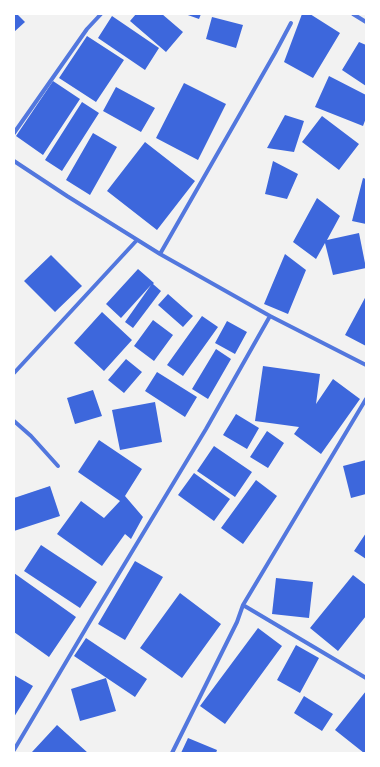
<!DOCTYPE html>
<style>
body{margin:0}
#map{position:relative;width:380px;height:767px;overflow:hidden;background:#f2f2f2;font-family:"Work Sans",sans-serif}
canvas{display:block}
.frame{position:absolute;inset:0;border:15px solid #fff;pointer-events:none}
</style>
<div id="map">
<canvas width="380" height="767"></canvas>
<div class="frame"></div>
</div>
<script>
const ctx = document.querySelector('canvas').getContext('2d');
ctx.lineJoin = 'round';
function paint(path, color) { ctx.fillStyle = color; ctx.fill(path, 'evenodd'); }
const shape = rows => new Path2D(rows.map(r => 'M' + r).join(''));
function trace(path, color, width, dash) { ctx.strokeStyle = color; ctx.lineWidth = width; ctx.lineCap = dash ? 'butt' : 'round'; ctx.setLineDash(dash || []); ctx.stroke(path); }
paint(shape([
 [14,14,17,14,25,22,14,32],
 [136,14,162,14,183,32,166,52,130,21],
 [185,14,201,14,199,19],
 [302,14,310,14,340,33,313,78,284,62],
 [112,16,159,48,145,70,98,38],
 [212,17,243,25,236,48,206,39],
 [87,36,124,60,96,102,59,78],
 [359,42,366,45,366,86,342,70],
 [329,76,366,95,366,118,363,126,315,107],
 [53,81,80,99,43,155,16,136],
 [184,83,226,104,198,160,156,138],
 [116,87,155,108,141,132,103,111],
 [82,102,99,113,62,171,45,160],
 [285,115,304,121,294,152,267,148],
 [322,116,359,144,339,170,302,142],
 [93,133,117,147,90,195,66,180],
 [145,142,195,181,157,230,107,191],
 [273,161,298,174,287,199,265,194],
 [363,178,366,179,366,224,352,221],
 [317,198,340,216,327,240,359,233,366,268,333,275,325,243,316,259,293,242],
 [285,254,306,270,288,314,264,304],
 [51,255,82,286,55,312,24,281],
 [138,269,154,283,153,284,161,291,133,328,125,322,151,285,121,318,106,304],
 [168,294,193,316,183,327,158,305],
 [366,296,366,346,345,335],
 [102,312,132,340,104,371,74,343],
 [202,316,218,327,183,376,167,365],
 [153,320,173,335,154,361,134,346],
 [227,321,247,332,235,354,215,343],
 [216,349,231,359,208,399,192,389],
 [126,359,142,372,124,393,108,380],
 [263,366,320,374,316,404,333,379,360,399,321,454,294,434,299,427,255,421],
 [157,372,197,397,185,417,145,391],
 [93,390,102,416,75,424,67,398],
 [155,402,162,442,120,450,112,410],
 [236,414,259,428,247,449,223,435],
 [267,431,284,443,268,468,250,457],
 [99,440,142,469,125,496,143,517,131,539,125,534,102,566,57,534,81,501,104,518,120,501,78,472],
 [214,446,252,472,235,497,197,471],
 [366,460,366,494,351,498,343,466],
 [194,473,230,499,214,521,178,495],
 [256,480,277,496,243,544,221,528],
 [50,486,60,516,14,531,14,498],
 [366,533,366,559,354,551],
 [41,545,97,582,80,608,24,571],
 [135,561,163,577,125,640,98,624],
 [14,573,76,617,49,657,14,632],
 [353,575,366,585,366,616,338,651,310,628],
 [276,578,313,582,309,618,272,614],
 [180,593,221,624,182,678,140,648],
 [258,628,282,646,225,724,200,706],
 [86,638,147,679,135,697,74,656],
 [296,645,319,658,300,693,277,680],
 [14,675,33,686,14,717],
 [106,678,116,711,80,721,71,689],
 [366,691,366,753,364,753,335,730],
 [304,696,333,714,322,731,294,713],
 [57,725,88,753,32,752],
 [188,738,217,750,216,753,181,753]
]), '#3d67dc');
trace(shape([
 [353,14,366,22],
 [14,133,87,29,101,14],
 [14,161,67,196,160,254,270,316,366,365],
 [160,254,275,53,291,23],
 [14,373,137,240],
 [14,421,31,436,58,466],
 [243,605,366,399],
 [14,750,92,618,206,429,270,316],
 [172,753,237,622,243,605,366,678]
]), '#5277de', 4);
</script>
